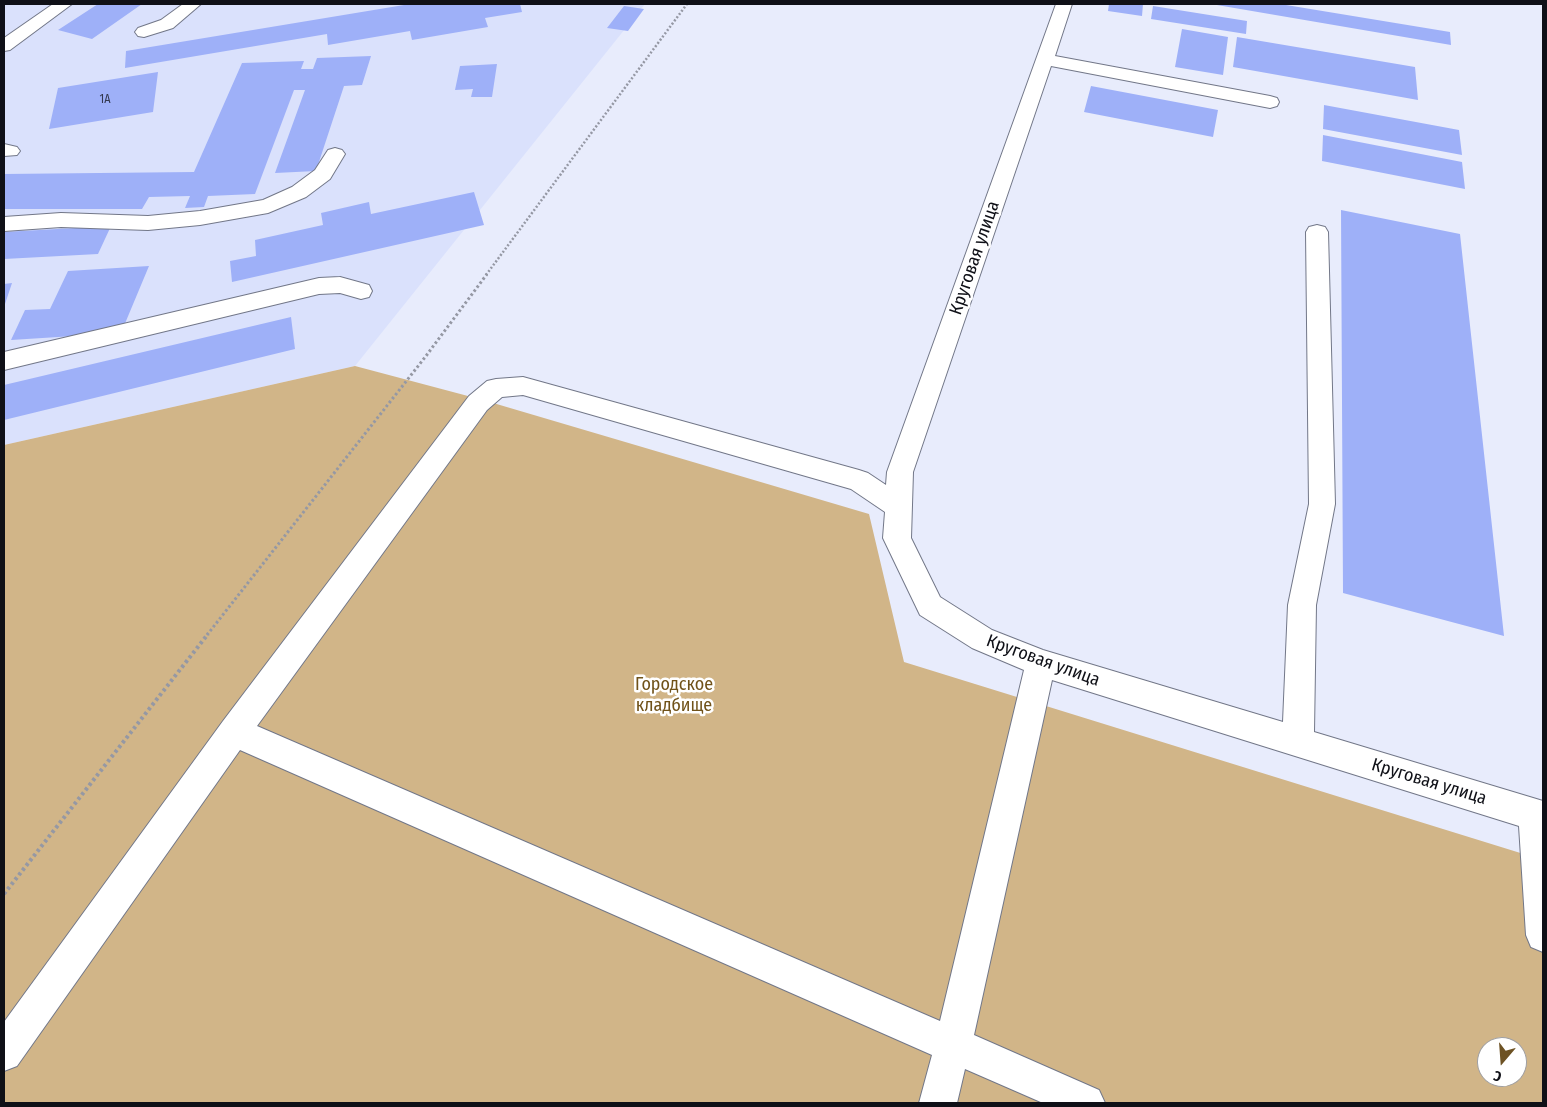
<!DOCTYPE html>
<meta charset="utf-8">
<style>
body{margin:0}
#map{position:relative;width:1547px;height:1107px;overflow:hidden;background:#e8ecfc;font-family:"Fira Sans Condensed",sans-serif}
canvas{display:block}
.frame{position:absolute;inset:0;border:5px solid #0f1017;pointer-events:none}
.north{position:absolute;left:1477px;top:1037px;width:50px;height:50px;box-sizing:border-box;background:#fff;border:1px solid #9f9fa2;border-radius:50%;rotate:198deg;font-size:14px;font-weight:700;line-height:20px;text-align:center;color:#0f1017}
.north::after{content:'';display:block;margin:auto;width:18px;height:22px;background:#6d5224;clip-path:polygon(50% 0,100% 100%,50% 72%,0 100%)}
</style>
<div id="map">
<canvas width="1547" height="1107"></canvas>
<div class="frame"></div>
<div class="north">С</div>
</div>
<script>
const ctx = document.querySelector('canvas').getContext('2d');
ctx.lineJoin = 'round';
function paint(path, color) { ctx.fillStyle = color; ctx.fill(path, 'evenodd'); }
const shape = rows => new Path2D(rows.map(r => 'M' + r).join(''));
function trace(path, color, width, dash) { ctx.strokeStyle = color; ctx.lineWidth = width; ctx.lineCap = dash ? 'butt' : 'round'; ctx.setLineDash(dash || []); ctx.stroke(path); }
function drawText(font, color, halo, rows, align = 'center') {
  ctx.font = font + ' "Fira Sans Condensed",sans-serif'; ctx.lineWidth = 5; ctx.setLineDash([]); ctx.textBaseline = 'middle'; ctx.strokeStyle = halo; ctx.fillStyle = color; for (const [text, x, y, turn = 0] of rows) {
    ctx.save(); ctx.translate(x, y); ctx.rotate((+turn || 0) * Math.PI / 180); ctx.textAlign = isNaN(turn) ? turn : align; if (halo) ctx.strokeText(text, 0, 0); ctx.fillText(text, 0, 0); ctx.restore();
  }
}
paint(shape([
 [4,4,645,4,355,366,4,445]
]), '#dae1fc');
paint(shape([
 [355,366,483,400,869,514,904,662,1543,860,1543,1103,4,1103,4,445],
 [1487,1047,1517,1047,1517,1077,1487,1077]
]), '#d1b588');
paint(shape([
 [98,4,142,4,92,39,58,30],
 [410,4,520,4,522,12,485,18,488,27,412,40,410,31,328,45,327,34,125,68,126,51],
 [1109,4,1143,4,1142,16,1108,11],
 [1211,4,1280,4,1450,32,1451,45],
 [624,6,644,9,628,31,607,28],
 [1153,6,1247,21,1246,34,1151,19],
 [1182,29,1228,37,1223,75,1175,67],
 [1237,37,1415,67,1418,100,1233,67],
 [371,56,362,85,344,86,316,171,275,173,305,90,294,90,255,194,208,196,204,207,185,208,190,196,149,197,142,209,4,209,4,174,194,172,242,63,304,61,301,69,313,69,317,58],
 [497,64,492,97,471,97,473,89,455,90,460,66],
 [158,72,153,112,49,129,58,88],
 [1091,86,1218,110,1213,137,1084,112],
 [1324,105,1459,130,1462,155,1323,129],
 [1323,135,1462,162,1465,189,1322,161],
 [474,192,484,225,232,282,230,261,256,256,255,240,323,225,321,213,369,202,371,214],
 [1341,210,1460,234,1504,636,1343,593],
 [111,226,98,254,4,259,4,232],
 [149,266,121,333,11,340,25,310,50,309,68,271],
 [12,283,4,307,4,284],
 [291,317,295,349,4,420,4,385]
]), '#9eb0f8');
const minor = shape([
 [53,4,72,4,10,50,4,51,4,38,53,4],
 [183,4,201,4,173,28,144,37,138,36,135,32,138,28,161,20,183,4],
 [1056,4,1072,4,1055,56,1270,96,1277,98,1279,102,1277,106,1270,108,1051,66,913,472,911,538,940,597,992,630,1043,650,1283,722,1288,605,1309,504,1306,232,1309,227,1317,225,1325,227,1328,232,1335,504,1316,605,1314,732,1543,801,1543,952,1531,947,1526,935,1519,826,1052,680,974,1035,1099,1090,1105,1103,1043,1103,965,1069,957,1103,919,1103,932,1055,240,750,17,1066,4,1071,4,1022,223,721,469,396,487,381,496,379,523,377,859,470,868,473,886,485,887,472,1056,4],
 [523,395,851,489,885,512,883,538,920,615,972,648,1024,670,940,1021,257,726,487,410,502,397,523,395],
 [4,144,17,147,20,151,17,155,4,156,4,144],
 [335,148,342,150,345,154,330,179,306,197,268,213,200,225,148,230,61,227,4,231,4,217,61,213,148,216,200,211,263,200,292,187,315,170,328,150,335,148],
 [340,277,369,285,372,291,369,297,361,299,340,293,319,294,4,370,4,352,319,278,340,277]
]);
trace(minor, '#727788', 2);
trace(shape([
 [486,275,687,4]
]), '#9598a4', 2.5, [2, 2]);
trace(shape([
 [207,635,426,356,487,274]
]), '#9598a4', 3, [2.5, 2.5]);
trace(shape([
 [4,894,208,634]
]), '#9598a4', 4, [3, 3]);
paint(minor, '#fff');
drawText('12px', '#33384f', null, [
 ["1А",105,100]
]);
drawText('18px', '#0f1017', '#fff', [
 ["Круговая улица",975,258,-71],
 ["Круговая улица",1043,661,20],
 ["Круговая улица",1429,782,17]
]);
drawText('18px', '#705219', '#fff', [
 ["Городское",674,685],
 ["кладбище",674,706]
]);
</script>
